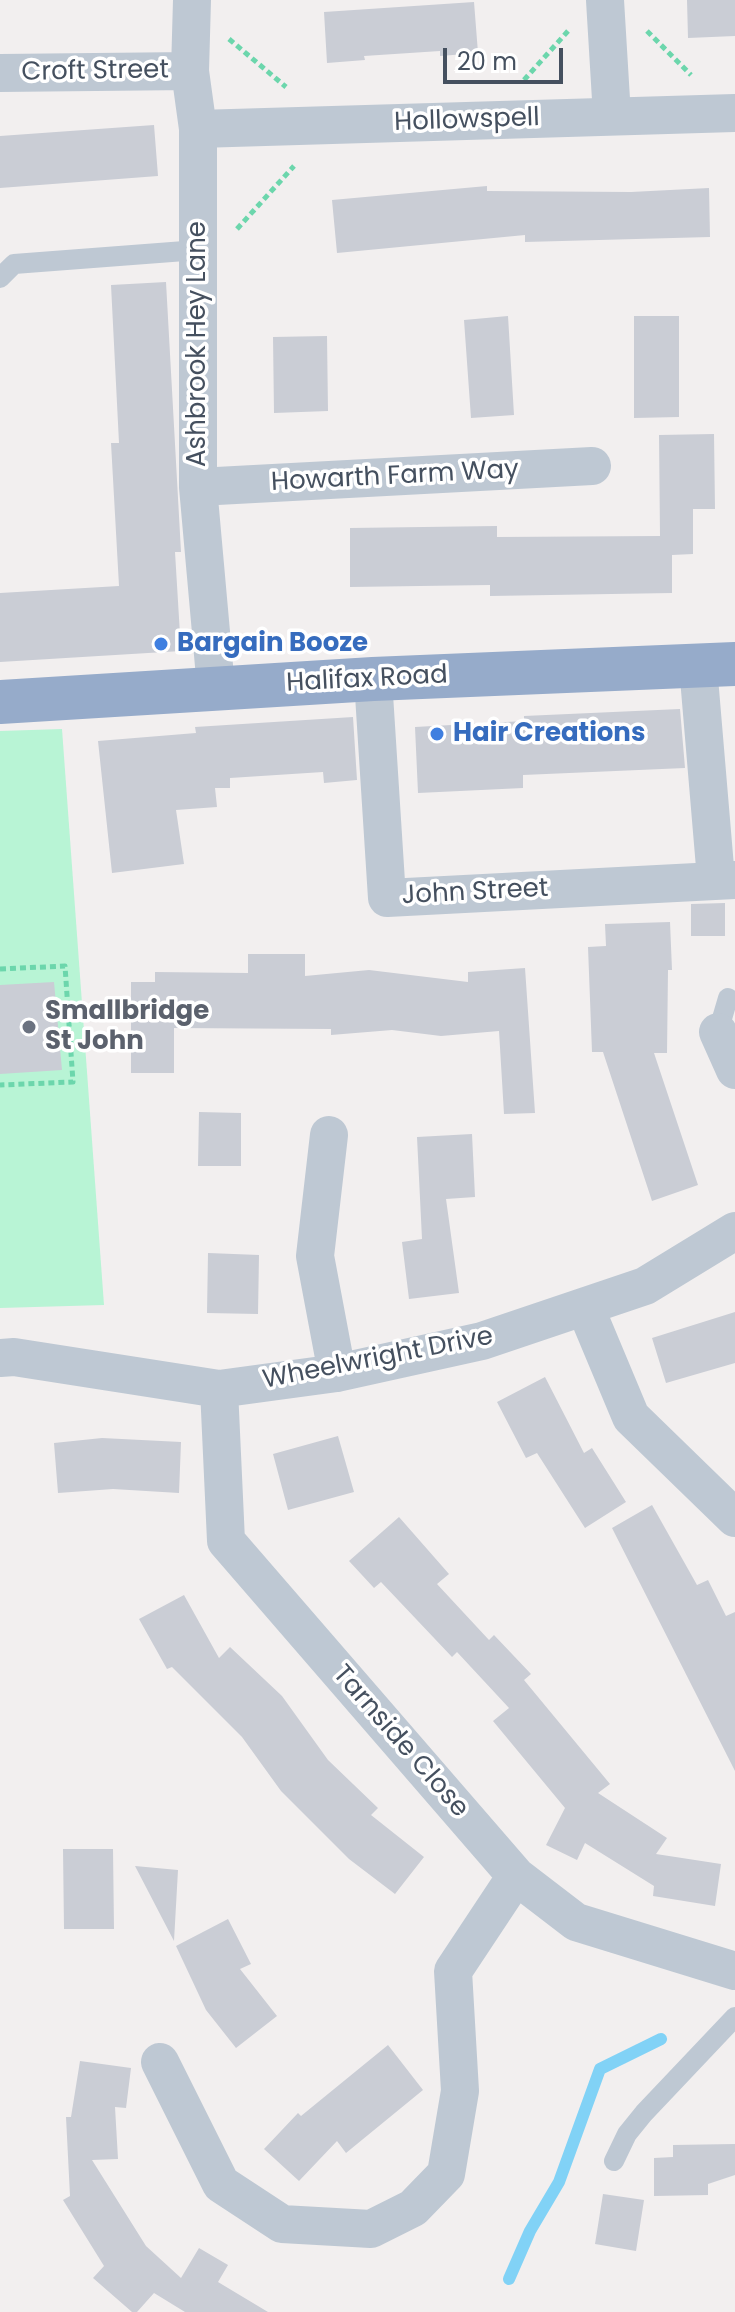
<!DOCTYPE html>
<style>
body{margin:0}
#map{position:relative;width:735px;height:2312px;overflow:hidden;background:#f2efef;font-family:Poppins,sans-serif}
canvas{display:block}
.scale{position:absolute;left:443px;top:48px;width:120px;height:36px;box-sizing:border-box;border:4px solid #45505f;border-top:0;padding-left:10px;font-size:24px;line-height:28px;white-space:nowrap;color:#45505f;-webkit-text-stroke:6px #fff;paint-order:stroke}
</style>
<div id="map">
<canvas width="735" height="2312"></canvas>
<div class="scale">20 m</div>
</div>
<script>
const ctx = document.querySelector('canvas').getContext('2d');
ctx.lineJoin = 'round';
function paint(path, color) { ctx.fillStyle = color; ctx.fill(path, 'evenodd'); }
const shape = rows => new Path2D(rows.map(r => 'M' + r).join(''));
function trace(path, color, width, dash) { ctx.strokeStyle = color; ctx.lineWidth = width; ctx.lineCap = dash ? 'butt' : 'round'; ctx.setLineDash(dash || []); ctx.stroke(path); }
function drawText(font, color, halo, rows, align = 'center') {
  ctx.font = font + ' Poppins,sans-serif'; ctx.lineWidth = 7; ctx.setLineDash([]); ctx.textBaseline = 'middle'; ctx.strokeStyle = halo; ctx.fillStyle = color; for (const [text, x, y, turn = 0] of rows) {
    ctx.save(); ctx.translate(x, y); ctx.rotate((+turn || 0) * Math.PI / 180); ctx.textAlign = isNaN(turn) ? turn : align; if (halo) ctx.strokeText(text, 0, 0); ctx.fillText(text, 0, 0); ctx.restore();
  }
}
paint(shape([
 [62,729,104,1305,0,1308,0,731]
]), '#b8f4d5');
trace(shape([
 [509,2279,530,2231,559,2182,600,2069,661,2039]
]), '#81d2f6', 12);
paint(shape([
 [687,0,735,0,735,36,688,38],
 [474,2,478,53,440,56,440,51,364,56,365,60,327,63,324,12],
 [154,125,158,176,0,188,0,136],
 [487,186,487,191,631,192,709,188,710,237,525,242,525,235,337,253,332,200],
 [166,282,181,552,175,552,181,651,0,662,0,593,119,586,111,443,119,443,111,285],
 [508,316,514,415,471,418,464,320],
 [634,316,679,316,679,417,634,418],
 [327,336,328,411,274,413,273,337],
 [714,434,715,509,693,509,693,554,672,555,672,593,490,596,490,585,350,587,350,528,497,526,497,537,660,536,659,435],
 [680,709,685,768,523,775,523,788,418,793,415,727,524,721,524,716],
 [353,717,357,780,324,783,323,772,230,778,230,788,215,788,217,807,176,810,184,864,112,873,98,741,196,733,195,727],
 [725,903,725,936,691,936,691,904],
 [670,922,672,970,668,970,667,1053,654,1053,698,1185,652,1201,603,1052,592,1052,588,947,606,946,605,924],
 [248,954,305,954,305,976,369,970,468,982,468,972,525,968,535,1113,504,1114,499,1031,441,1036,392,1030,331,1035,331,1029,174,1028,174,1073,131,1073,131,982,155,982,155,972,248,973],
 [54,982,62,1070,0,1074,0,985],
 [199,1112,241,1113,241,1166,198,1166],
 [472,1134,475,1197,446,1199,459,1293,409,1299,402,1242,422,1239,417,1137],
 [208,1253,259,1255,258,1314,207,1313],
 [735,1312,735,1363,666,1383,652,1338],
 [545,1377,584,1453,592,1448,626,1502,585,1528,537,1453,526,1458,497,1402],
 [338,1436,354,1492,288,1510,273,1454],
 [102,1438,181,1442,179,1493,113,1489,58,1493,54,1443],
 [652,1505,697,1585,708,1580,726,1616,735,1612,735,1771,612,1528],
 [399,1517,449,1574,437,1584,489,1640,494,1635,531,1674,524,1680,610,1784,598,1793,667,1838,656,1854,721,1864,715,1906,653,1896,654,1886,585,1843,577,1860,546,1845,565,1808,493,1721,509,1708,457,1652,452,1657,381,1582,374,1588,349,1561],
 [184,1595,219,1658,230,1647,282,1696,328,1760,378,1808,371,1815,424,1857,395,1894,349,1859,281,1791,242,1737,172,1667,167,1669,139,1619],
 [63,1849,113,1849,114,1929,64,1929],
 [135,1866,178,1870,174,1941],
 [228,1919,251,1964,240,1969,277,2016,236,2048,206,2010,176,1946],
 [388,2045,423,2090,346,2153,337,2141,299,2181,264,2149,298,2113,301,2116],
 [80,2061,131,2068,126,2108,115,2107,118,2159,92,2160,146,2246,181,2278,199,2248,228,2265,218,2282,268,2312,185,2312,154,2293,137,2312,132,2312,93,2278,104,2266,63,2200,70,2196,66,2117,71,2117],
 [735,2144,735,2175,708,2184,708,2195,654,2196,654,2158,673,2157,673,2145],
 [603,2194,644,2200,636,2251,595,2244]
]), '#cacdd5');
trace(shape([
 [647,31,691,75],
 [229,39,286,87],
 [524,80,568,31],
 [237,229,294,166],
 [0,969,65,966,73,1082,0,1085]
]), '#6cd6ac', 5, [6, 4]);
trace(shape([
 [0,278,14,264,198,250],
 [718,1032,728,998],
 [614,2161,627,2134,644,2113,735,2017]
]), '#bec8d3', 20);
trace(shape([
 [192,0,190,71,198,129,198,487,216,688],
 [605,0,612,116],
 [0,73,190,71],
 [198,129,735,113],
 [198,487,592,466],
 [698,666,716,879],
 [373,679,387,898,735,880],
 [718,1032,735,1070],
 [329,1135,315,1256,337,1373],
 [585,1307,631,1417,735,1518],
 [0,1358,14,1357,219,1389,337,1373,482,1341,645,1286,735,1231],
 [219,1389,226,1541,516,1876,576,1922,735,1971],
 [160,2062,221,2184,282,2224,371,2229,413,2208,446,2174,460,2091,453,1971,516,1876]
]), '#bec8d3', 38);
trace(shape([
 [0,702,373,679,735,664]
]), '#96abca', 44);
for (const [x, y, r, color] of [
 [161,644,8,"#3f7fe0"],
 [437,734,8,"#3f7fe0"],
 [29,1027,8,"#6b7280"]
]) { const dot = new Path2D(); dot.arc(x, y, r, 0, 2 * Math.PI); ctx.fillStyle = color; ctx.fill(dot); trace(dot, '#fff', 3); }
drawText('26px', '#45505f', '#fff', [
 ["Croft Street",95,72,-1],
 ["Hollowspell",467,121,-2],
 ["Ashbrook Hey Lane",198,344,-90],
 ["Howarth Farm Way",395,477,-3],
 ["Halifax Road",367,680,-3],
 ["John Street",475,893,-3],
 ["Wheelwright Drive",378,1359,-11],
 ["Tarnside Close",400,1742,49]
]);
drawText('bold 26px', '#366cbe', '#fff', [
 ["Bargain Booze",177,644],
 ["Hair Creations",453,734]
], 'left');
drawText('bold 26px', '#5b616d', '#fff', [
 ["Smallbridge",45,1012],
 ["St John",45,1042]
], 'left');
</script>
